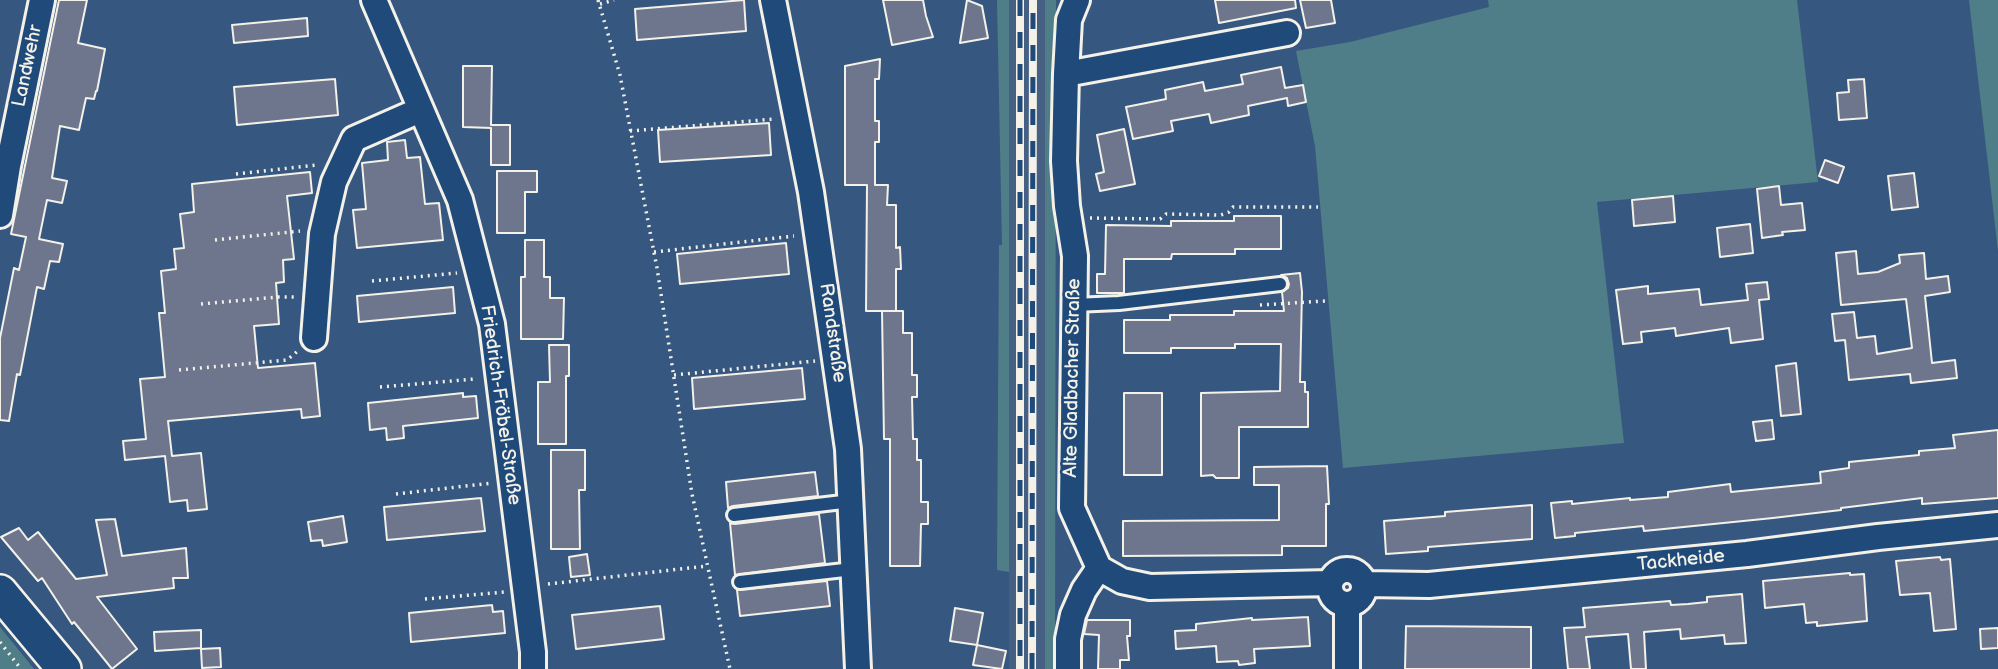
<!DOCTYPE html>
<meta charset="utf-8">
<style>
body{margin:0}
canvas{display:block;background:#365780}
</style>
<canvas width="1998" height="669"></canvas>
<script>
const ctx = document.querySelector('canvas').getContext('2d');
ctx.lineJoin = 'round';
function paint(path, color) { ctx.fillStyle = color; ctx.fill(path, 'evenodd'); }
const shape = rows => new Path2D(rows.map(r => 'M' + r).join(''));
function trace(path, color, width, dash) { ctx.strokeStyle = color; ctx.lineWidth = width; ctx.lineCap = dash ? 'butt' : 'round'; ctx.setLineDash(dash || []); ctx.stroke(path); }
function drawText(font, color, halo, rows, align = 'center') {
  ctx.font = font + ' "Balsamiq Sans",sans-serif'; ctx.lineWidth = 5; ctx.setLineDash([]); ctx.textBaseline = 'middle'; ctx.strokeStyle = halo; ctx.fillStyle = color; for (const [text, x, y, turn = 0] of rows) {
    ctx.save(); ctx.translate(x, y); ctx.rotate((+turn || 0) * Math.PI / 180); ctx.textAlign = isNaN(turn) ? turn : align; if (halo) ctx.strokeText(text, 0, 0); ctx.fillText(text, 0, 0); ctx.restore();
  }
}
paint(shape([
 [1009,0,1045,0,1045,669,1009,669]
]), '#466084');
paint(shape([
 [997,0,1009,0,1009,572,997,570,999,245,1002,245],
 [1045,0,1056,0,1055,669,1045,669],
 [1488,0,1797,0,1818,182,1597,202,1624,443,1343,468,1315,146,1296,51,1350,42,1489,7],
 [1969,0,1998,0,1998,251],
 [0,627,34,669,0,669]
]), '#4f7e88');
const building = shape([
 [59,0,87,0,78,43,105,49,97,91,96,91,94,99,86,98,79,130,60,126,52,178,67,181,62,203,47,200,39,239,63,244,59,262,50,261,44,289,37,287,20,375,17,374,9,421,0,420,0,338,14,268,19,270,26,237,11,234,59,0],
 [744,0,746,31,637,40,635,9,744,0],
 [883,0,923,0,926,16,933,37,892,45,883,0],
 [967,0,982,6,988,38,960,43,967,0],
 [1215,0,1295,0,1296,8,1219,23,1215,0],
 [1300,0,1331,0,1335,23,1306,28,1300,0],
 [307,18,308,36,234,43,232,25,307,18],
 [880,59,879,79,875,79,875,121,879,121,879,142,875,142,875,185,888,185,887,205,896,205,896,248,900,247,901,269,896,269,896,311,866,311,867,185,845,185,845,66,880,59],
 [463,66,492,66,491,125,510,125,510,165,491,165,491,128,463,127,463,66],
 [1281,67,1285,88,1303,85,1306,102,1288,106,1287,98,1248,106,1249,115,1211,123,1209,114,1171,121,1173,131,1133,139,1126,107,1166,99,1165,90,1203,82,1205,91,1243,84,1241,75,1281,67],
 [335,79,338,115,237,125,234,87,335,79],
 [1864,79,1867,118,1839,120,1837,93,1849,92,1848,80,1864,79],
 [769,123,771,155,660,162,658,130,769,123],
 [1124,129,1135,184,1100,191,1096,174,1104,172,1097,135,1124,129],
 [405,140,407,158,420,157,425,204,439,203,443,240,357,248,353,210,366,209,362,163,388,160,387,142,405,140],
 [1825,160,1844,167,1838,183,1819,176,1825,160],
 [497,171,537,171,537,192,525,192,525,233,497,233,497,171],
 [310,172,312,193,287,196,294,259,283,260,284,282,276,283,279,324,254,326,258,368,315,363,320,416,302,418,301,409,168,421,172,456,201,453,207,509,188,511,187,500,170,502,165,456,125,460,123,441,146,439,140,379,165,377,159,313,165,313,161,271,176,269,174,249,184,248,180,214,194,212,192,184,310,172],
 [1914,173,1918,207,1892,210,1888,176,1914,173],
 [1779,186,1781,205,1802,203,1805,230,1782,232,1783,235,1762,238,1757,189,1779,186],
 [1673,196,1675,222,1634,226,1632,200,1673,196],
 [1234,216,1281,216,1281,249,1235,249,1235,254,1172,254,1171,259,1124,259,1124,293,1097,293,1097,274,1105,274,1106,225,1171,226,1171,221,1234,221,1234,216],
 [1750,224,1753,253,1720,257,1717,228,1750,224],
 [525,240,544,240,544,277,550,277,550,298,564,298,563,339,521,339,521,277,525,277,525,240],
 [786,243,789,274,680,284,677,254,786,243],
 [1856,251,1858,274,1878,272,1900,263,1899,255,1924,253,1926,279,1948,276,1950,292,1925,296,1932,363,1955,360,1957,378,1911,383,1910,374,1849,380,1845,340,1835,341,1832,314,1854,312,1857,338,1875,336,1877,354,1912,348,1906,299,1841,305,1836,253,1856,251],
 [1300,273,1302,292,1300,382,1305,382,1305,392,1308,392,1308,427,1239,427,1239,478,1216,478,1213,475,1201,476,1201,393,1280,391,1281,344,1235,344,1235,348,1171,348,1171,353,1124,353,1124,320,1170,320,1170,315,1234,315,1234,311,1284,311,1282,292,1288,288,1289,284,1287,278,1281,275,1300,273],
 [1767,282,1769,299,1759,300,1763,339,1731,343,1729,328,1676,336,1675,328,1641,332,1642,342,1623,344,1616,290,1648,286,1648,294,1699,289,1701,305,1748,300,1746,284,1767,282],
 [453,287,455,313,359,322,357,296,453,287],
 [882,311,903,311,903,333,912,333,912,375,917,375,917,397,912,397,913,439,917,439,917,460,921,460,921,502,928,502,928,524,921,524,920,566,890,566,890,439,884,439,882,311],
 [549,345,569,345,569,376,566,376,566,444,538,444,538,382,550,382,549,345],
 [1796,363,1801,414,1781,416,1776,366,1796,363],
 [802,368,805,399,694,409,692,378,802,368],
 [463,393,463,397,476,396,478,418,403,426,404,438,387,440,386,428,370,430,368,403,463,393],
 [1124,393,1162,393,1162,475,1124,475,1124,393],
 [1772,420,1774,439,1756,441,1753,422,1772,420],
 [1998,430,1998,498,1922,504,1922,498,1841,508,1841,510,1773,518,1644,531,1643,526,1575,533,1575,536,1555,538,1551,503,1572,501,1572,504,1630,498,1630,500,1668,497,1668,492,1730,484,1731,492,1821,483,1820,472,1849,468,1849,462,1919,455,1919,451,1955,448,1953,435,1998,430],
 [551,450,585,450,585,490,579,490,580,549,551,549,551,450],
 [1327,466,1329,504,1326,504,1326,546,1282,546,1282,555,1123,556,1123,521,1279,520,1279,485,1254,485,1254,467,1327,466],
 [815,472,818,496,733,506,728,508,726,482,815,472],
 [481,498,485,531,387,540,384,507,481,498],
 [1532,505,1532,539,1428,547,1428,551,1386,554,1384,521,1445,516,1445,512,1532,505],
 [819,514,825,563,735,575,730,523,735,524,819,514],
 [343,516,347,542,323,546,322,540,311,541,308,522,343,516],
 [115,519,122,556,186,548,188,578,173,578,174,588,97,597,137,649,112,669,74,622,72,624,42,578,38,581,1,537,19,528,28,540,38,532,76,579,107,575,96,520,115,519],
 [587,554,590,575,571,577,569,557,587,554],
 [1940,557,1941,560,1950,559,1956,629,1934,631,1930,593,1900,595,1896,561,1940,557],
 [1850,573,1850,575,1864,574,1867,621,1817,626,1817,622,1806,623,1804,604,1765,608,1763,581,1850,573],
 [827,581,830,606,740,616,737,590,827,581],
 [1742,594,1746,643,1725,644,1724,635,1681,639,1680,629,1644,632,1646,669,1631,669,1628,634,1586,637,1590,669,1568,669,1564,628,1585,627,1583,608,1670,601,1671,605,1688,604,1707,602,1707,597,1742,594],
 [492,605,493,612,503,611,505,633,411,642,409,613,492,605],
 [660,606,664,639,576,649,572,615,660,606],
 [955,608,983,613,977,645,950,641,955,608],
 [1308,617,1310,646,1254,649,1255,663,1239,665,1238,661,1217,662,1216,646,1176,649,1175,631,1196,630,1196,624,1252,618,1252,620,1308,617],
 [1087,620,1130,620,1130,636,1127,636,1129,660,1120,660,1120,669,1098,669,1099,635,1084,634,1087,620],
 [1406,626,1531,627,1531,669,1405,669,1406,626],
 [1998,628,1998,648,1981,649,1980,629,1998,628],
 [201,630,201,648,155,651,154,632,201,630],
 [977,645,1006,651,1002,669,973,665,977,645],
 [220,648,221,667,202,668,201,649,220,648]
]);
paint(building, '#6d768d');
trace(building, '#f4f1e8', 2);
const lane = shape([
 [1074,305,1119,303,1280,284],
 [734,515,851,501],
 [740,582,853,569]
]);
const street = shape([
 [374,0,460,200,492,324,533,652,533,669],
 [773,0,811,192,848,449,858,669],
 [1077,0,1069,20,1066,74,1064,161,1067,206,1075,256,1072,508,1099,568],
 [1066,74,1287,33],
 [0,215,8,166,42,0],
 [314,338,322,234,334,182,354,139,420,110],
 [1099,568,1122,581,1150,587,1330,583],
 '1330 587a17 17 0 1 1 34 0a17 17 0 1 1-34 0Z',
 [1364,584,1429,585,1747,554,1878,537,1998,525],
 [1347,604,1347,669],
 [1068,669,1068,639,1073,615,1084,590,1099,568]
]);
const secondary = shape([
 [0,592,64,669]
]);
trace(lane, '#f4f1e8', 18);
trace(street, '#f4f1e8', 30);
trace(secondary, '#f4f1e8', 38);
trace(shape([
 [598,0,620,75,657,268,692,494,730,669],
 [600,4,614,0],
 [630,131,775,119],
 [236,174,317,165],
 [1090,218,1160,219,1166,214,1221,215,1229,212,1233,207,1318,207],
 [215,240,300,231],
 [654,252,794,236],
 [372,281,457,273],
 [201,304,278,297,296,297],
 [1260,305,1325,301],
 [179,370,287,360,299,350],
 [674,375,815,361],
 [380,387,475,379],
 [396,494,492,483],
 [548,584,707,566],
 [425,599,505,592],
 [0,642,21,669]
]), '#f4f1e8', 3.5, [2, 5]);
trace(lane, '#1f4a7a', 12);
trace(street, '#1f4a7a', 24);
trace(secondary, '#1f4a7a', 33);
const rail = shape([
 [1020,0,1020,669],
 [1032,669,1033,0]
]);
trace(rail, '#f4f1e8', 8);
trace(rail, '#1f4a7a', 5, [16]);
drawText('19px', '#f4f1e8', '#1f4a7a', [
 ["Landwehr",28,66,-78],
 ["Randstraße",832,333,82],
 ["Alte Gladbacher Straße",1073,378,-89],
 ["Friedrich-Fröbel-Straße",500,405,82],
 ["Tackheide",1681,561,-6]
]);
</script>
